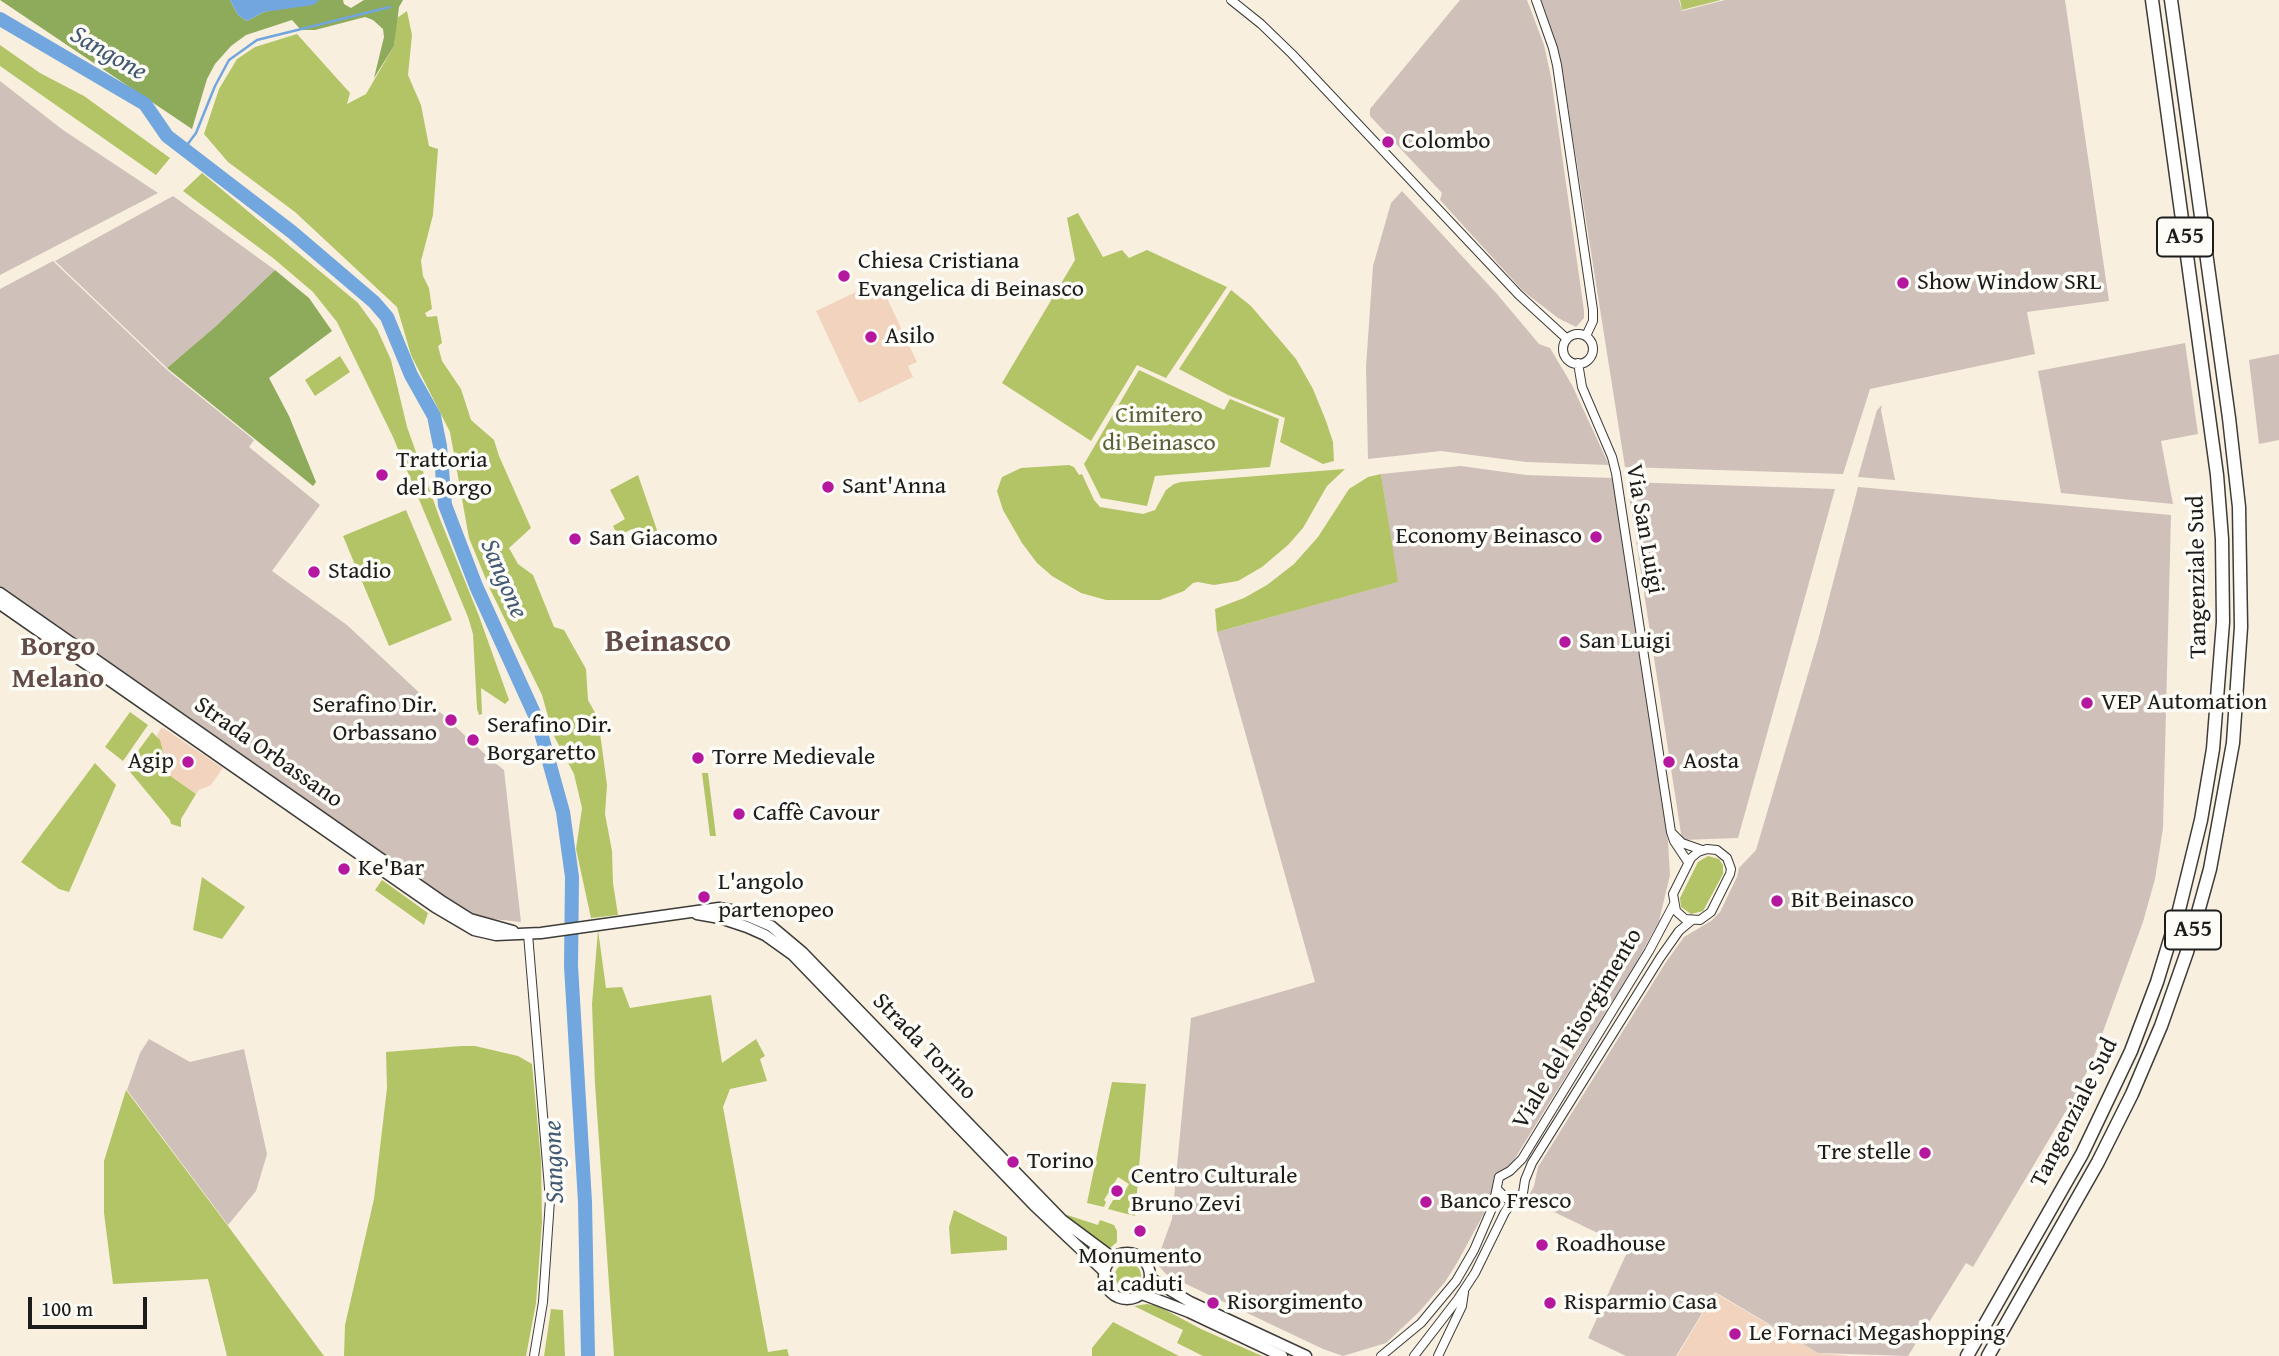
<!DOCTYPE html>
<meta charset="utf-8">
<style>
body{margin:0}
#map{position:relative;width:2279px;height:1356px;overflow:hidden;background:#f8efde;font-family:"Gentium Book Plus",serif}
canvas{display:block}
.scale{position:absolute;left:28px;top:1297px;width:119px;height:32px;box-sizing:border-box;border:4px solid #1c1c1c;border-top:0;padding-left:9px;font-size:21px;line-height:24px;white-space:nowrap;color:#1c1c1c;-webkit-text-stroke:5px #fdfcf7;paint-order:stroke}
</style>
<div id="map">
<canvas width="2279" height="1356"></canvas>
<div class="scale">100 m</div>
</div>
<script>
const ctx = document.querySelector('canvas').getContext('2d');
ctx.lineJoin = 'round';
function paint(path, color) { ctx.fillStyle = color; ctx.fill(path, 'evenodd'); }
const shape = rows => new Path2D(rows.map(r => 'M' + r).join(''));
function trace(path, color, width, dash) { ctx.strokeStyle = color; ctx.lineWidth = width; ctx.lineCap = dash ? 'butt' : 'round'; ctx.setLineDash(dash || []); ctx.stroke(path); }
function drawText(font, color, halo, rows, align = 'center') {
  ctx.font = font + ' "Gentium Book Plus",serif'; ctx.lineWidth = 7; ctx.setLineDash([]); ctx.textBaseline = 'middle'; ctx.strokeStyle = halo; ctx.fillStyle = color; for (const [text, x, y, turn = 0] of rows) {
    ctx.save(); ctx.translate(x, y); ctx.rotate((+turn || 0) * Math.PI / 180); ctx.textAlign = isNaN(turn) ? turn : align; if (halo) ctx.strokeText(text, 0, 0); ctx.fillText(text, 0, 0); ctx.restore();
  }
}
paint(shape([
 [879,281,917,362,908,366,913,377,859,403,816,311],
 [162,727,223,768,211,785,199,790,196,794,169,775,157,735],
 [1715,1293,1818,1353,1851,1356,1677,1356]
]), '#f2d4be');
paint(shape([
 [1460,0,1527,0,1544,45,1551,77,1584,311,1584,318,1576,327,1558,318,1523,291,1440,200,1442,193,1370,116,1370,109],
 [1541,0,1679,0,1682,11,1725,0,2065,0,2109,301,2027,312,2035,354,1870,389,1843,474,1625,467,1563,75,1556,42],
 [0,81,63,130,158,193,0,275],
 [1402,191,1497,294,1539,344,1550,348,1572,385,1609,465,1526,462,1441,451,1368,459,1366,367,1373,266,1391,203],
 [173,196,275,270,216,326,167,368,55,261],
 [53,261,166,369,254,440,249,447,320,505,272,571,347,625,489,758,504,770,521,922,483,918,461,908,0,588,0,289],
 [2185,343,2198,434,2161,441,2173,504,2061,493,2038,371],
 [2279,354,2279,440,2259,444,2249,360],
 [1882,405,1881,410,1895,480,1858,477,1877,410],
 [1461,466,1526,475,1613,478,1668,842,1670,875,1659,921,1636,963,1507,1171,1457,1263,1445,1282,1419,1312,1386,1343,1343,1356,1323,1349,1167,1275,1156,1263,1172,1219,1191,1018,1315,982,1217,632,1397,582,1381,474],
 [1627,482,1835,489,1738,838,1682,840],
 [1858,487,2171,515,2163,828,2155,879,2143,922,2093,1059,2076,1094,1973,1267,1966,1263,1908,1356,1818,1353,1715,1292,1676,1356,1626,1356,1588,1338,1629,1248,1527,1199,1534,1186,1538,1167,1666,962,1684,937,1711,921,1720,912,1737,877,1739,868,1756,850,1818,640],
 [149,1039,190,1062,244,1049,267,1154,256,1191,228,1225,127,1090,140,1053]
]), '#cfc0ba');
paint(shape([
 [1680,0,1721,0,1682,10],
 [407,11,412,35,408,75,421,105,429,146,438,149,433,215,421,261,423,276,429,288,432,309,425,313,427,317,437,316,442,343,438,346,442,361,461,389,471,420,494,440,499,456,531,528,509,548,518,564,533,575,554,627,564,630,586,669,588,700,598,718,607,785,605,814,612,851,613,883,618,915,591,918,576,849,582,808,574,774,553,734,542,695,490,589,469,538,450,432,411,355,397,307,295,212,228,162,204,134,219,89,237,59,255,47,297,34,350,93,347,104,366,94,394,46,397,18],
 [0,45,40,73,84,96,170,158,156,175,0,66],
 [202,173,358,303,377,329,391,360,407,427,440,519,479,616,509,700,505,704,481,688,482,714,479,715,477,709,473,634,468,617,393,437,337,322,313,292,273,258,183,191],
 [1078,213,1103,257,1122,250,1129,258,1147,250,1227,287,1166,378,1137,365,1091,441,1002,383,1075,260,1067,218],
 [1231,290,1251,306,1296,359,1313,389,1326,421,1333,442,1334,461,1323,464,1280,442,1285,418,1228,395,1179,369],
 [340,356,350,372,315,396,305,380],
 [1139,370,1224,410,1230,399,1279,419,1270,467,1155,476,1147,506,1101,498,1084,464],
 [1069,465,1074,467,1079,475,1082,474,1094,500,1100,507,1143,514,1155,510,1166,490,1174,484,1181,482,1345,469,1327,486,1303,528,1288,545,1262,567,1238,581,1214,585,1198,582,1193,583,1184,591,1160,600,1106,600,1081,593,1052,576,1037,563,1022,543,1003,510,997,491,1002,477,1021,468],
 [1381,474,1398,582,1217,632,1215,609,1244,598,1267,585,1294,564,1318,537,1349,489,1368,477],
 [638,475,658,533,640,544,632,529,618,536,613,526,625,519,610,490],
 [406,510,452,620,389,646,343,536],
 [130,712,148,725,123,761,105,747],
 [152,732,160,740,169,775,196,794,181,819,181,827,171,824,170,820,126,767],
 [95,763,116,785,69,892,59,889,21,862],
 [702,773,708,773,716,836,710,836],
 [1708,856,1719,859,1723,865,1723,874,1703,911,1691,914,1681,907,1680,898,1698,862],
 [202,877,245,907,222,939,193,930],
 [382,880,428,913,424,925,375,890],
 [598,930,606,988,622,987,630,1008,711,995,722,1063,756,1039,765,1056,760,1059,767,1081,730,1089,723,1107,768,1352,787,1349,789,1356,614,1356,595,1084,592,1004],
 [461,1046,475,1046,518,1056,532,1064,541,1160,542,1222,536,1303,526,1356,344,1356,345,1325,374,1199,387,1088,386,1052],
 [1112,1082,1146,1084,1135,1216,1108,1209,1113,1200,1120,1200,1129,1184,1118,1177,1104,1200,1106,1202,1104,1207,1087,1203],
 [126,1090,228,1226,324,1356,227,1356,208,1279,113,1284,104,1213,104,1161],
 [954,1210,1007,1237,1007,1250,951,1254,949,1227],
 [1064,1214,1098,1225,1100,1220,1114,1225,1117,1231,1117,1242,1109,1249,1101,1246,1062,1217],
 '1115 1276a13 13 0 1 1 26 0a13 13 0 1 1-26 0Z',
 [1147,1304,1158,1306,1201,1329,1262,1356,1203,1356,1177,1343,1183,1330,1134,1306],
 [551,1309,563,1310,565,1356,544,1356],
 [1113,1322,1179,1356,1092,1356,1092,1348]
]), '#b3c466');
paint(shape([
 [0,0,230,0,238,15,247,21,264,12,318,0,343,0,344,4,351,8,364,0,403,0,399,7,394,46,374,78,384,37,383,29,373,20,365,17,315,30,301,30,292,20,246,35,231,46,215,64,207,79,192,129],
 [275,270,309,298,332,331,269,378,289,416,316,482,313,486,167,368,216,326]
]), '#8eaa5b');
paint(shape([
 [230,0,318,0,319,1,313,5,264,12,247,21,238,15]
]), '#72a6df');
trace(shape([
 [184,149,196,133,215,86,229,60,257,40,390,7]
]), '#72a6df', 2.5);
trace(shape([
 [0,19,145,104,167,136,292,232,374,302,387,317,411,375,434,416,440,446,445,505,476,586,538,722,563,812,572,877,571,966,585,1202,588,1356]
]), '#72a6df', 14);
const minor = shape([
 [1231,0,1261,24,1292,54,1519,295,1567,339],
 [1536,0,1553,48,1557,65,1593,310,1593,321,1586,336],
 '1563 349a15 15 0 1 1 30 0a15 15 0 1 1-30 0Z',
 [1578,363,1582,387,1612,457,1616,473,1671,832,1674,841,1688,862],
 [1673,834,1682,843,1702,850],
 [1707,849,1717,850,1727,858,1731,869,1730,874,1711,912,1700,920,1685,919,1676,911,1673,894,1691,858,1698,852,1707,849],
 [528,934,550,1200,543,1302,534,1356],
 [1498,1190,1507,1199,1515,1199],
 [1381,1356,1421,1323,1456,1281,1474,1250,1493,1206,1499,1177,1510,1171,1522,1159,1649,951,1674,904],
 [1414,1356,1458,1299,1475,1273,1505,1212,1515,1199,1523,1193,1525,1180,1532,1163,1660,958,1679,931,1691,921],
 [1438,1356,1462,1306,1464,1292]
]);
const major = shape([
 [0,593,443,902,470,919,513,931],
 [0,604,435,907,474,930,496,935,541,933,719,908,736,911,771,926,802,952,1062,1220,1113,1258],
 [697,914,720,918,747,927,765,935,793,955,1034,1205,1105,1272],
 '1104 1276a23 23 0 1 1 46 0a23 23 0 1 1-46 0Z',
 [1150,1278,1190,1302,1306,1356],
 [1142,1294,1189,1312,1282,1356]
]);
const highway = shape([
 [1967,1356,2082,1154,2131,1051,2157,982,2179,910,2201,820,2213,749,2223,622,2222,539,2217,475,2152,0],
 [1988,1356,2098,1162,2132,1094,2161,1026,2187,952,2210,869,2233,743,2241,627,2239,507,2229,418,2171,0]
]);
trace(minor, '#3d3c39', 10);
trace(major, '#3d3c39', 13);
trace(highway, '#3d3c39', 15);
trace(minor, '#fff', 8);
trace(major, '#fff', 10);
trace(highway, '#fff', 12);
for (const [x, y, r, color] of [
 [1388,142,7,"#b5179e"],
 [844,276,7,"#b5179e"],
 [1903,283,7,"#b5179e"],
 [871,337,7,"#b5179e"],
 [382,475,7,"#b5179e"],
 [828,487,7,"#b5179e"],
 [1596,537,7,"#b5179e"],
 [575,539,7,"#b5179e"],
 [314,572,7,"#b5179e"],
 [1565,642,7,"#b5179e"],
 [2087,703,7,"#b5179e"],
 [451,720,7,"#b5179e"],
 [473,740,7,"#b5179e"],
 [698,758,7,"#b5179e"],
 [188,762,7,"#b5179e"],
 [1669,762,7,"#b5179e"],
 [739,814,7,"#b5179e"],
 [344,869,7,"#b5179e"],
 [704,897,7,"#b5179e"],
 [1777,901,7,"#b5179e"],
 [1925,1153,7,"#b5179e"],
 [1013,1162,7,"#b5179e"],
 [1117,1191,7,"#b5179e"],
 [1426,1202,7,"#b5179e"],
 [1140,1231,7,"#b5179e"],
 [1542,1245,7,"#b5179e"],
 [1213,1303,7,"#b5179e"],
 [1550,1303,7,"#b5179e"],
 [1735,1334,7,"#b5179e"]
]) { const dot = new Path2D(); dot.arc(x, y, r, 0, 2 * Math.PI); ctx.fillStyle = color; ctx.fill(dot); trace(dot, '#fdfcf7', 2.5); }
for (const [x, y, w] of [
 [2185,237,56],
 [2193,930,56]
]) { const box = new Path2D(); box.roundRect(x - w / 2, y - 19.5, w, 39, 5); ctx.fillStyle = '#fdfcf7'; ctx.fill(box); trace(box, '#1c1c1c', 2); }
drawText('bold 23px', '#1c1c1c', null, [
 ["A55",2185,237],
 ["A55",2193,930]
]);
drawText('24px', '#1c1c1c', '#fdfcf7', [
 ["Colombo",1402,142],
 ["Chiesa Cristiana",858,262],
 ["Evangelica di Beinasco",858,290],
 ["Show Window SRL",1917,283],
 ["Asilo",885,337],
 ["Trattoria",396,461],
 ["del Borgo",396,489],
 ["Sant'Anna",842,487],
 ["Economy Beinasco",1582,537,"right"],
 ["San Giacomo",589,539],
 ["Stadio",328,572],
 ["San Luigi",1579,642],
 ["VEP Automation",2101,703],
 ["Serafino Dir.",437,706,"right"],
 ["Orbassano",437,734,"right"],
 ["Serafino Dir.",487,726],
 ["Borgaretto",487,754],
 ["Torre Medievale",712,758],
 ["Agip",174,762,"right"],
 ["Aosta",1683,762],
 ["Caffè Cavour",753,814],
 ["Ke'Bar",358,869],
 ["L'angolo",718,883],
 ["partenopeo",718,911],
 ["Bit Beinasco",1791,901],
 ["Tre stelle",1911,1153,"right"],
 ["Torino",1027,1162],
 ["Centro Culturale",1131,1177],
 ["Bruno Zevi",1131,1205],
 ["Banco Fresco",1440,1202],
 ["Roadhouse",1556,1245],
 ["Monumento",1140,1257,"center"],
 ["ai caduti",1140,1285,"center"],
 ["Risorgimento",1227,1303],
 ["Risparmio Casa",1564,1303],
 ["Le Fornaci Megashopping",1749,1334]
], 'left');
drawText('24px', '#585f3a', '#fdfcf7', [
 ["Cimitero",1159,416],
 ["di Beinasco",1159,444]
]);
drawText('24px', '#1c1c1c', '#fdfcf7', [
 ["Via San Luigi",1644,529,80],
 ["Tangenziale Sud",2198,577,-91],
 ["Strada Orbassano",268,753,35],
 ["Viale del Risorgimento",1578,1029,-59],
 ["Strada Torino",924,1047,46],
 ["Tangenziale Sud",2075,1113,-63]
]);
drawText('italic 26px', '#435a74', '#fdfcf7', [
 ["Sangone",108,54,30],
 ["Sangone",503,579,67],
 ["Sangone",555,1162,-92]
]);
drawText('bold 28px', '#634c47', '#fdfcf7', [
 ["Borgo",58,648],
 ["Melano",58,680]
]);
drawText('bold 32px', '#634c47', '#fdfcf7', [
 ["Beinasco",668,643]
]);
</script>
